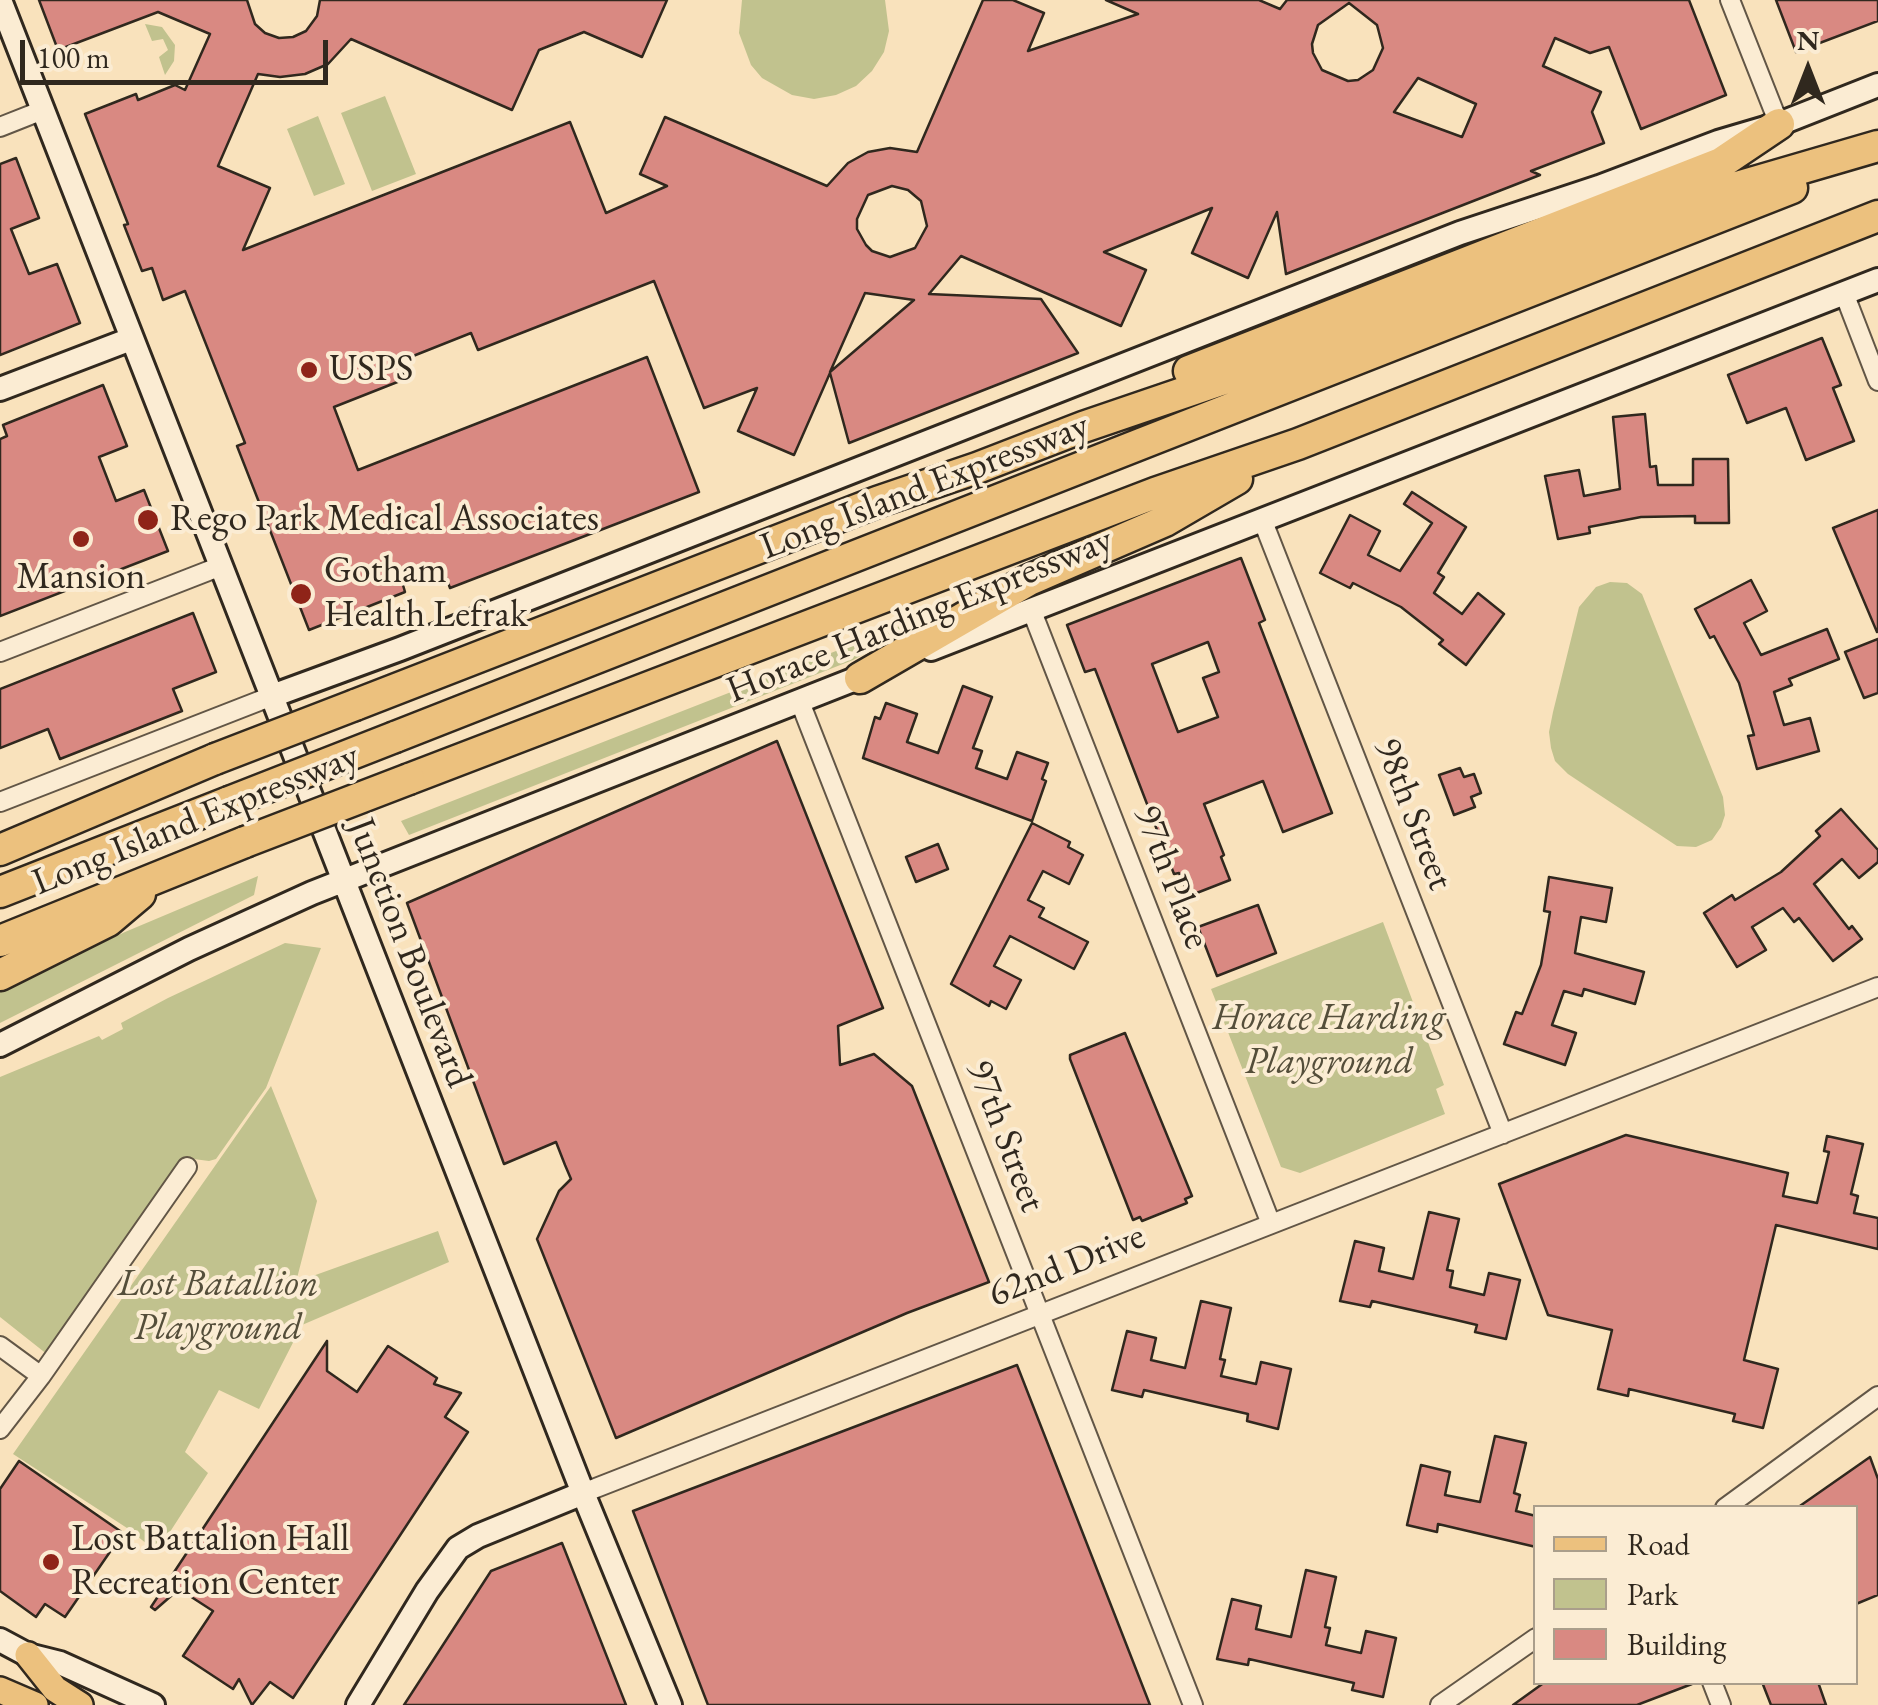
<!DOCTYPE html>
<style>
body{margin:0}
#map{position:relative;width:1878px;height:1705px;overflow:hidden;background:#f9e2bc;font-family:"EB Garamond",serif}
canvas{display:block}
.legend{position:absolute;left:1533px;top:1505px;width:325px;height:180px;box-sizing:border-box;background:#fbecd3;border:2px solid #aa9e8b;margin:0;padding:12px 18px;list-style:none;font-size:30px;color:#30281e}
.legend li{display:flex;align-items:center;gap:20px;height:50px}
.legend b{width:50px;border:2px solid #aa9e8b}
.north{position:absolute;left:1758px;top:20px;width:100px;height:100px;-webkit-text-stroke:8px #fbecd3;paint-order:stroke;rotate:0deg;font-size:28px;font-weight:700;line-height:40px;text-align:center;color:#30281e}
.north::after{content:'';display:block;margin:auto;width:35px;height:45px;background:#30281e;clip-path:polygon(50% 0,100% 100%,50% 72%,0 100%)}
.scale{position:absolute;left:20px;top:40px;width:308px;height:45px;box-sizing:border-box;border:5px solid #30281e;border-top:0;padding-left:12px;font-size:30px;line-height:35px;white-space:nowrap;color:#30281e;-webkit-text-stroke:8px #fbecd3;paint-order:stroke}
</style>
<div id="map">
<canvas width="1878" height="1705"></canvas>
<ul class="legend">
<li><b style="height:12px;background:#ecc17e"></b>Road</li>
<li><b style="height:28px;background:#c1c28e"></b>Park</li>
<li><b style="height:28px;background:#d98982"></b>Building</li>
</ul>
<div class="north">N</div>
<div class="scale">100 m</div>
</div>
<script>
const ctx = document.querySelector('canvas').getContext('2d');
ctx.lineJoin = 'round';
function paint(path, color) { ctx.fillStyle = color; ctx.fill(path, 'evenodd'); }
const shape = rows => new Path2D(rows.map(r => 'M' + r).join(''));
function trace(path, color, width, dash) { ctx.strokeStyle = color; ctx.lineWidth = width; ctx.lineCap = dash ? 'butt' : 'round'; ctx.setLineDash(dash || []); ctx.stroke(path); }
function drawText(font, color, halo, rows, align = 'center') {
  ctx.font = font + ' "EB Garamond",serif'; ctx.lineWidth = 8; ctx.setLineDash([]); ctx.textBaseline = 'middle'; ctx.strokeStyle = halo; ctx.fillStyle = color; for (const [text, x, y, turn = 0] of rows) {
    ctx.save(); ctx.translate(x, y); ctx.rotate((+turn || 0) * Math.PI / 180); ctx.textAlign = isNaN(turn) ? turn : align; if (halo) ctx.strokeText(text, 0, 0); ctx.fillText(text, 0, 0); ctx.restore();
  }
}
paint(shape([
 [742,0,885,0,889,31,884,52,872,71,856,86,836,95,814,99,792,95,762,78,751,65,739,33],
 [145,24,162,27,175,45,174,61,165,75,159,57,168,50,163,39,152,41],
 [385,96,416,174,372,191,341,113],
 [318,116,345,184,314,196,287,129],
 [1610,582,1627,583,1642,594,1723,797,1725,815,1721,827,1712,840,1696,847,1677,846,1595,792,1568,774,1555,761,1551,748,1549,732,1553,712,1579,607,1596,587],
 [946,608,853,660,409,835,401,821],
 [258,876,254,895,0,1023,0,991,125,932],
 [1383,922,1444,1085,1436,1089,1445,1114,1300,1173,1281,1167,1211,989],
 [285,943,321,948,266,1088,216,1159,209,1161,186,1158,48,1355,0,1317,0,1077,99,1036,102,1040,123,1029,121,1023,168,998],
 [271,1086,317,1201,296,1282,438,1231,449,1262,302,1325,259,1409,219,1390,185,1452,208,1473,157,1552,127,1528,13,1454]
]), '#c1c28e');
const building = shape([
 [39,0,247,0,255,24,265,33,279,38,293,37,306,31,317,16,320,0,667,0,642,57,584,32,539,50,512,110,351,39,328,64,305,74,280,77,258,74,218,166,270,188,243,250,570,122,606,213,667,186,640,174,665,117,827,186,848,163,868,152,890,148,917,152,983,0,1013,0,1044,13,1028,51,1138,14,1106,0,1259,0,1280,9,1287,0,1689,0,1726,95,1641,129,1609,47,1590,53,1555,38,1543,66,1601,92,1592,112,1604,143,1531,171,1540,175,1286,274,1277,212,1248,278,1192,253,1212,208,1104,252,1146,270,1121,326,961,256,929,294,1041,299,1078,353,849,443,830,373,794,455,738,431,757,388,704,408,654,281,478,350,471,333,398,362,405,379,334,407,358,470,647,357,699,492,450,588,443,569,403,585,405,592,309,630,237,446,245,443,185,291,163,300,152,268,142,271,124,225,128,224,85,114,136,94,138,100,175,85,185,90,210,34,158,12,58,50,39,0],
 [1349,3,1377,25,1383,48,1373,70,1358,80,1348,81,1322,70,1313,53,1312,44,1318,25,1349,3],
 [1418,78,1476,104,1462,137,1394,112,1418,78],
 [892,186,908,190,921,201,927,226,915,248,890,257,872,251,866,245,857,229,857,219,868,195,892,186],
 [865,293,914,300,830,372,865,293],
 [1776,0,1878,0,1878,21,1796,52,1776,0],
 [16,158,39,218,11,229,29,274,57,264,80,323,0,355,0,164,16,158],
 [1822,338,1841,385,1833,388,1854,441,1806,460,1786,408,1747,423,1728,375,1822,338],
 [103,385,127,446,99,457,116,501,144,490,168,551,0,616,0,439,7,436,3,425,103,385],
 [1645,414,1650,467,1656,466,1658,485,1693,485,1693,459,1728,459,1729,523,1695,523,1695,516,1641,517,1589,527,1590,533,1558,539,1545,476,1579,470,1584,496,1620,489,1613,417,1645,414],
 [1412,492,1466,527,1438,573,1444,577,1434,593,1462,614,1478,593,1504,614,1466,665,1439,644,1443,640,1401,607,1353,583,1350,588,1320,573,1350,515,1380,531,1368,555,1400,571,1432,523,1404,504,1412,492],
 [1878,510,1878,631,1877,632,1833,528,1878,510],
 [1241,558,1265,620,1259,623,1332,813,1283,832,1263,781,1204,804,1224,855,1221,857,1230,880,1189,896,1179,873,1174,874,1095,669,1085,672,1067,625,1241,558],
 [1208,642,1219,672,1203,678,1218,717,1178,732,1152,664,1208,642],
 [1751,580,1767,611,1744,623,1761,655,1827,629,1839,659,1789,679,1792,685,1774,692,1784,725,1810,718,1819,751,1757,769,1748,736,1754,735,1739,683,1714,636,1710,638,1695,609,1751,580],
 [193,613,216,672,173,689,182,711,60,759,48,729,0,748,0,689,193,613],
 [1878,639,1878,693,1864,698,1845,652,1878,639],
 [963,686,992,697,973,748,982,751,976,768,1007,779,1017,752,1048,763,1042,779,1046,781,1032,821,863,758,875,717,880,719,886,703,917,714,907,742,938,753,963,686],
 [777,741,883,1008,838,1026,840,1065,874,1054,912,1086,989,1282,907,1313,616,1438,537,1239,559,1191,571,1179,565,1165,556,1142,504,1164,407,903,777,741],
 [1460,768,1464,777,1474,774,1481,793,1471,797,1475,807,1454,815,1439,775,1460,768],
 [1841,809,1878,850,1878,862,1859,878,1842,859,1814,884,1849,929,1852,926,1862,939,1833,961,1799,918,1794,922,1783,908,1752,927,1766,950,1737,967,1704,913,1732,895,1735,900,1781,872,1820,836,1816,831,1841,809],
 [1032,823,1070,842,1068,847,1083,855,1069,884,1043,871,1028,900,1044,908,1039,917,1088,942,1074,969,1010,936,994,966,1021,980,1006,1009,991,1001,989,1006,951,984,1032,823],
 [938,844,948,869,916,882,906,857,938,844],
 [1549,877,1612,888,1606,922,1581,917,1575,953,1644,972,1635,1004,1584,989,1582,996,1564,991,1552,1025,1576,1033,1565,1065,1504,1044,1516,1012,1522,1014,1541,965,1550,912,1544,911,1549,877],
 [1258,905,1276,953,1217,976,1198,927,1258,905],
 [1125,1033,1192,1196,1185,1199,1187,1203,1142,1221,1140,1217,1133,1220,1070,1059,1070,1055,1125,1033],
 [1626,1135,1788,1173,1783,1196,1817,1203,1829,1152,1824,1151,1827,1136,1863,1144,1851,1194,1858,1196,1854,1213,1878,1218,1878,1249,1776,1225,1744,1360,1778,1369,1763,1428,1733,1421,1735,1414,1629,1389,1628,1396,1598,1389,1612,1330,1548,1315,1499,1184,1626,1135],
 [1429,1212,1459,1219,1447,1270,1453,1271,1450,1287,1484,1295,1489,1273,1520,1280,1506,1339,1475,1332,1477,1325,1456,1320,1372,1301,1370,1307,1340,1301,1355,1241,1384,1248,1379,1271,1413,1279,1429,1212],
 [1201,1301,1231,1308,1220,1359,1225,1360,1221,1376,1256,1384,1261,1362,1291,1369,1278,1429,1247,1421,1248,1414,1144,1390,1142,1397,1112,1390,1127,1331,1156,1338,1151,1360,1185,1368,1201,1301],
 [327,1341,327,1371,357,1392,388,1346,437,1378,434,1384,461,1393,445,1417,468,1432,293,1698,270,1682,252,1705,239,1679,233,1689,183,1656,213,1611,179,1589,155,1610,151,1607,327,1341],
 [1017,1365,1150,1705,708,1705,633,1511,1017,1365],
 [1495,1436,1526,1443,1514,1493,1520,1495,1516,1511,1536,1516,1536,1547,1438,1524,1437,1532,1407,1525,1421,1465,1450,1472,1445,1495,1480,1502,1495,1436],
 [1870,1457,1878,1479,1878,1595,1856,1604,1856,1508,1797,1508,1870,1457],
 [19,1461,123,1533,65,1617,45,1604,36,1617,0,1591,0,1489,19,1461],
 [562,1543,626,1705,404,1705,491,1571,562,1543],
 [1306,1570,1336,1577,1325,1627,1330,1628,1326,1645,1361,1653,1366,1631,1396,1638,1383,1697,1352,1690,1354,1683,1249,1659,1248,1665,1217,1659,1232,1599,1261,1606,1256,1629,1291,1637,1306,1570],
 [1545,1682,1691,1682,1692,1684,1637,1705,1513,1705,1545,1682],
 [1762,1682,1818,1682,1826,1705,1771,1705,1762,1682]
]);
paint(building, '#d98982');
trace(building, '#30281e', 2.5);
const street = shape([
 [1730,0,1779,124],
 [0,127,43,110],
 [1844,293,1878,381],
 [1262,519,1503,1134],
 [1031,609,1271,1224],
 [0,652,221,566],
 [800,702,1193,1705],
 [0,802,272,696],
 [0,1346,41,1376],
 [0,1429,41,1376,187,1167],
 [583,1493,1878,987],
 [1725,1508,1878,1396],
 [1712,1682,1721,1705],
 [1440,1705,1536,1638]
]);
const secondary = shape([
 [0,0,583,1493,670,1705],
 [0,389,131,339],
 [931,649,1878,280],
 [272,696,400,649,1460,233,1599,187,1718,142,1779,124,1878,85],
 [0,1045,189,949,312,893,873,672],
 [0,1640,28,1655,60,1663,153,1705],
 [358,1705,427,1591,458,1548,478,1536,583,1493]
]);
const primary = shape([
 [28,1655,55,1689,80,1705],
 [0,1690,35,1705]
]);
const highway = shape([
 [1189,371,1721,163,1779,124],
 [860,678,1029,580,1165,521,1237,479],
 [355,705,877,502,977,468,1083,427,1388,323,1734,188,1878,146],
 [395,737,1792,188],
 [409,779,1155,493,1298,444,1878,216],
 [0,850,215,759],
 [0,892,229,802],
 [0,941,245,842],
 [0,975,108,921,140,894]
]);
trace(street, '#625646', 22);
trace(secondary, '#30281e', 28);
trace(primary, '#30281e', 30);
trace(highway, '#30281e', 35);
trace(street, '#fbecd3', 18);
trace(secondary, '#fbecd3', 22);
trace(primary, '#ecc17e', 25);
trace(highway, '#ecc17e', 30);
const highwayBridge = shape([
 [215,759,355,705],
 [229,802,395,737],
 [245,842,409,779]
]);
trace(highwayBridge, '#30281e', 35, []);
trace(highwayBridge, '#ecc17e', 30);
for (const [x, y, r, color] of [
 [309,370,10,"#8f2418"],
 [148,520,12,"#8f2418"],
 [81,539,10,"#8f2418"],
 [301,594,12,"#8f2418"],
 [51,1562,10,"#8f2418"]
]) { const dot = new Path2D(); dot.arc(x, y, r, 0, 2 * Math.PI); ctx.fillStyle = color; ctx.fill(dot); trace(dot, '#fbecd3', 4); }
drawText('38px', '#30281e', '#fbecd3', [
 ["USPS",329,370],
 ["Rego Park Medical Associates",170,520],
 ["Gotham",324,572],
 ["Health Lefrak",324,616],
 ["Mansion",81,578,"center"],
 ["Lost Battalion Hall",71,1540],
 ["Recreation Center",71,1584]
], 'left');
drawText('38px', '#30281e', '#fbecd3', [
 ["Long Island Expressway",925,487,-21],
 ["Horace Harding Expressway",920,616,-22],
 ["98th Street",1413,814,69],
 ["Long Island Expressway",196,820,-22],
 ["97th Place",1171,877,69],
 ["Junction Boulevard",409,953,69],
 ["97th Street",1005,1136,69],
 ["62nd Drive",1067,1266,-22]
]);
drawText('italic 38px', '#544e3a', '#fbecd3', [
 ["Horace Harding",1329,1019],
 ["Playground",1329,1063],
 ["Lost Batallion",218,1285],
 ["Playground",218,1329]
]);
</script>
